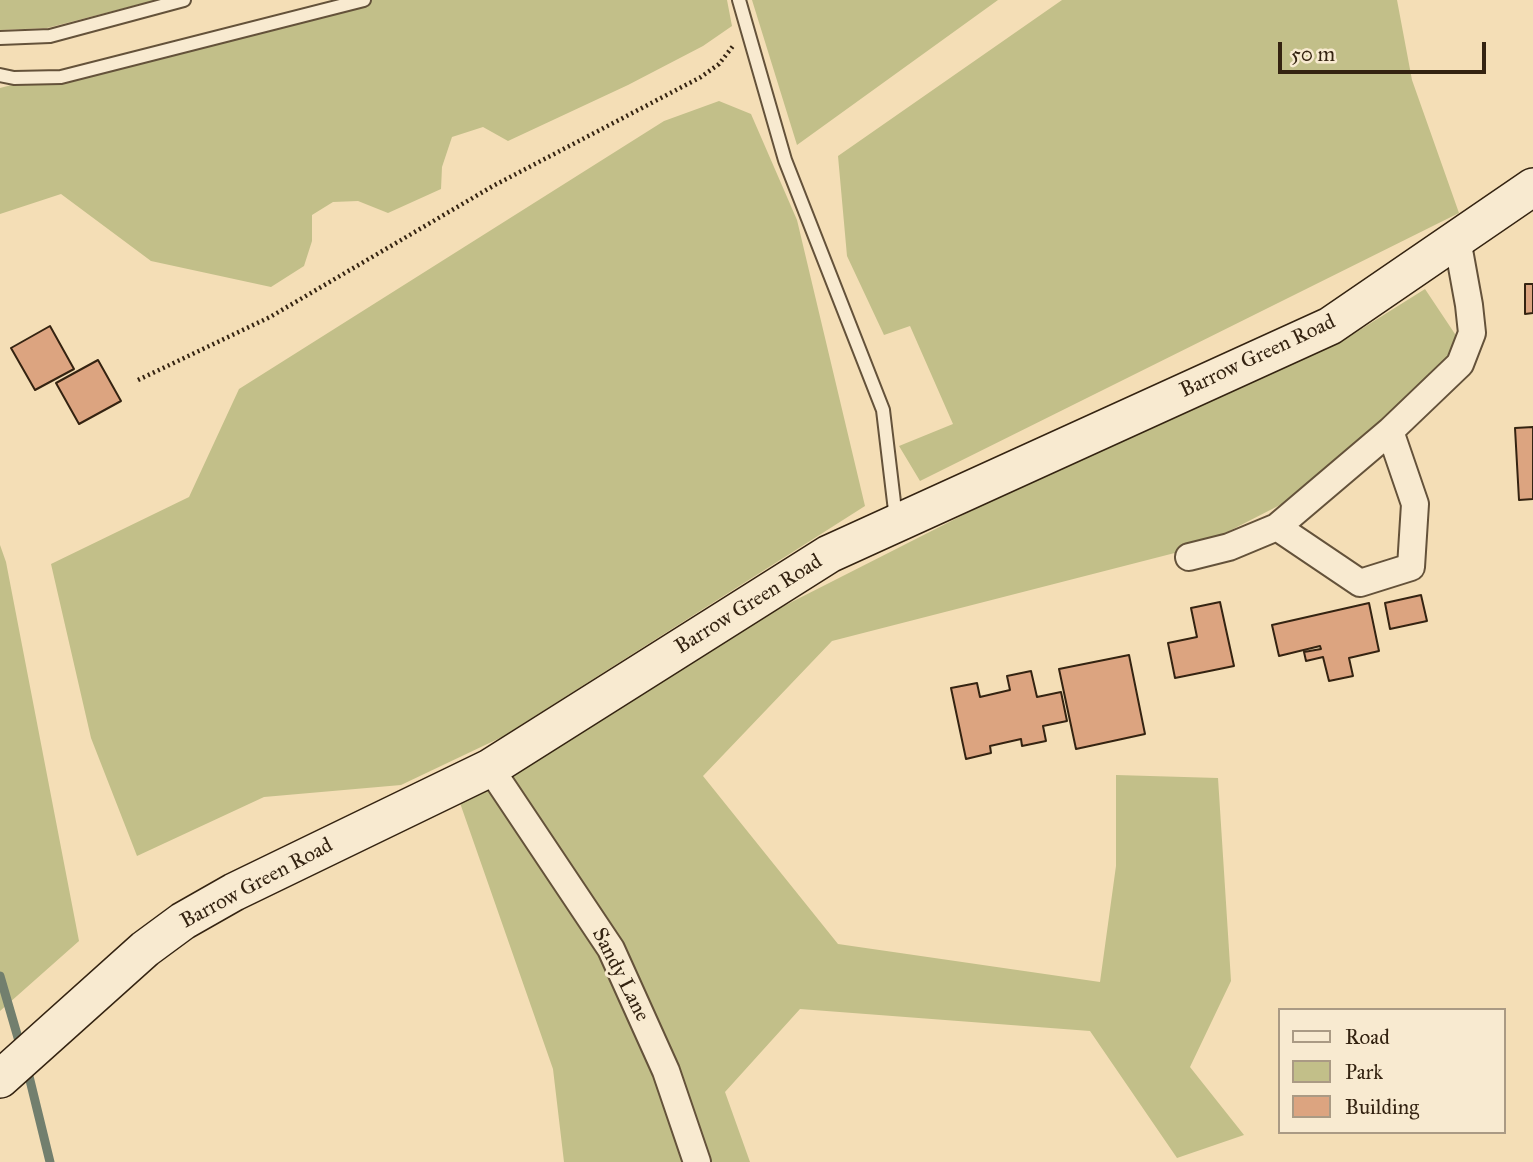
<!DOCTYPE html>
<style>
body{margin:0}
#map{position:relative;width:1533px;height:1162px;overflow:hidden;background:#f4deb6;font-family:"IM FELL Great Primer",serif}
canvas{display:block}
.legend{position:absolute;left:1278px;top:1008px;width:228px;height:126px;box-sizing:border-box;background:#f8ead0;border:2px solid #aa9a84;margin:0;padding:9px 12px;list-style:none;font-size:21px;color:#342311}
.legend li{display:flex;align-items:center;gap:14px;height:35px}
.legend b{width:35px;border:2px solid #aa9a84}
.scale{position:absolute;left:1278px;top:42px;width:208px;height:32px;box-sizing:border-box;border:4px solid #342311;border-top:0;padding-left:9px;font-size:21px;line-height:24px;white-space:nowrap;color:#342311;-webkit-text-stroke:5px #f8ead0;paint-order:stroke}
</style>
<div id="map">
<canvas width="1533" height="1162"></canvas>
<ul class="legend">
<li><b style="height:9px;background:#f8ead0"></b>Road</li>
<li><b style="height:19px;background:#c2bf89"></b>Park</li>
<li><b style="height:19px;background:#dca480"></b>Building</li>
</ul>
<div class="scale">50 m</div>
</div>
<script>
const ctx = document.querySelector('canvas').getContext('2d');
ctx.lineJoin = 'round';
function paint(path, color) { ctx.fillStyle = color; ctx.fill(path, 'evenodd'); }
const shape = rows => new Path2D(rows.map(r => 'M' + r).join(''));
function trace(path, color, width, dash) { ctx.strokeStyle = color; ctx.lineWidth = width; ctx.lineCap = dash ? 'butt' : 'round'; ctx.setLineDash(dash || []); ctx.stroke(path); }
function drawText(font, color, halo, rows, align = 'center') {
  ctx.font = font + ' "IM FELL Great Primer",serif'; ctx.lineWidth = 6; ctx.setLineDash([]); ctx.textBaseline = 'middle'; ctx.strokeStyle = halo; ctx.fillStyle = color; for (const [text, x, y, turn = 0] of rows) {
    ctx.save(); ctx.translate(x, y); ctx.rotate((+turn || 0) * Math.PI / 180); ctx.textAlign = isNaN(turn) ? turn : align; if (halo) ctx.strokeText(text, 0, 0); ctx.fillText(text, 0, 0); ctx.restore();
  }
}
paint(shape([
 [0,0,156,0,47,28,0,30],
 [337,0,727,0,732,26,703,46,628,85,508,141,483,127,452,137,442,167,441,189,388,213,358,201,333,202,312,215,312,241,304,266,271,287,151,261,61,194,0,214,0,88],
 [752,0,998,0,797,145],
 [1062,0,1397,0,1412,80,1459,213,920,481,899,446,953,424,910,326,884,335,847,256,838,156],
 [719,101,751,114,797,220,865,506,502,737,401,785,264,797,137,856,91,738,51,564,189,497,239,389,664,121],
 [1425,289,1461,343,1319,485,1198,547,832,641,703,776,838,944,1100,982,1116,866,1116,775,1218,778,1231,981,1190,1067,1244,1135,1177,1158,1090,1031,800,1009,725,1092,750,1162,564,1162,553,1069,460,803,768,614,1030,481,1339,343],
 [0,545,6,562,79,941,0,1011]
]), '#c2bf89');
trace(shape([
 [0,976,21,1048],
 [27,1068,50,1162]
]), '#727f6e', 9);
const building = shape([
 [1525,284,1533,284,1533,313,1525,314,1525,284],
 [50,326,74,369,35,390,11,348,50,326],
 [98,360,121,401,79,424,56,383,98,360],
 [1533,427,1533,499,1519,500,1515,428,1533,427],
 [1421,595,1427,621,1390,629,1385,603,1421,595],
 [1220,602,1234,666,1175,678,1168,643,1197,637,1191,608,1220,602],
 [1369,603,1379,651,1349,658,1353,676,1329,681,1323,657,1306,661,1304,652,1321,649,1320,646,1279,656,1272,625,1369,603],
 [1129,655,1145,734,1076,749,1059,669,1129,655],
 [1031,671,1037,697,1061,692,1067,721,1043,726,1046,741,1022,746,1021,739,990,746,991,753,966,759,951,688,977,683,980,697,1010,690,1007,676,1031,671]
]);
paint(building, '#dca480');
trace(building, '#342311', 2);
const lane = shape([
 [739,0,785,160,883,410,896,519],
 [0,38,50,36,184,0],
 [0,75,14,78,61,77,364,0]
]);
const street = shape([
 [1277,527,1360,583,1411,567,1415,504,1390,431],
 [1189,557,1229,547,1277,527,1390,431,1460,364,1472,333,1469,305,1457,239],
 [490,768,611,949,666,1071,697,1162]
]);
const secondary = shape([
 [0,1079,145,949,183,921,234,892,490,768,829,554,1330,326,1533,187]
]);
trace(lane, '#64523a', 16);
trace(street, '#64523a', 30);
trace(secondary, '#342311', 40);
trace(shape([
 [138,380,270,317,493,186,701,77,719,64,733,46]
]), '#342311', 4.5, [2, 3.5]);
trace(lane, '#f8ead0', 12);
trace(street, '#f8ead0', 26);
trace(secondary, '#f8ead0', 37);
drawText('21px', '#342311', '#f8ead0', [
 ["Barrow Green Road",1258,357,-25],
 ["Barrow Green Road",749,605,-32],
 ["Barrow Green Road",257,884,-28],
 ["Sandy Lane",620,975,63]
]);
</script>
